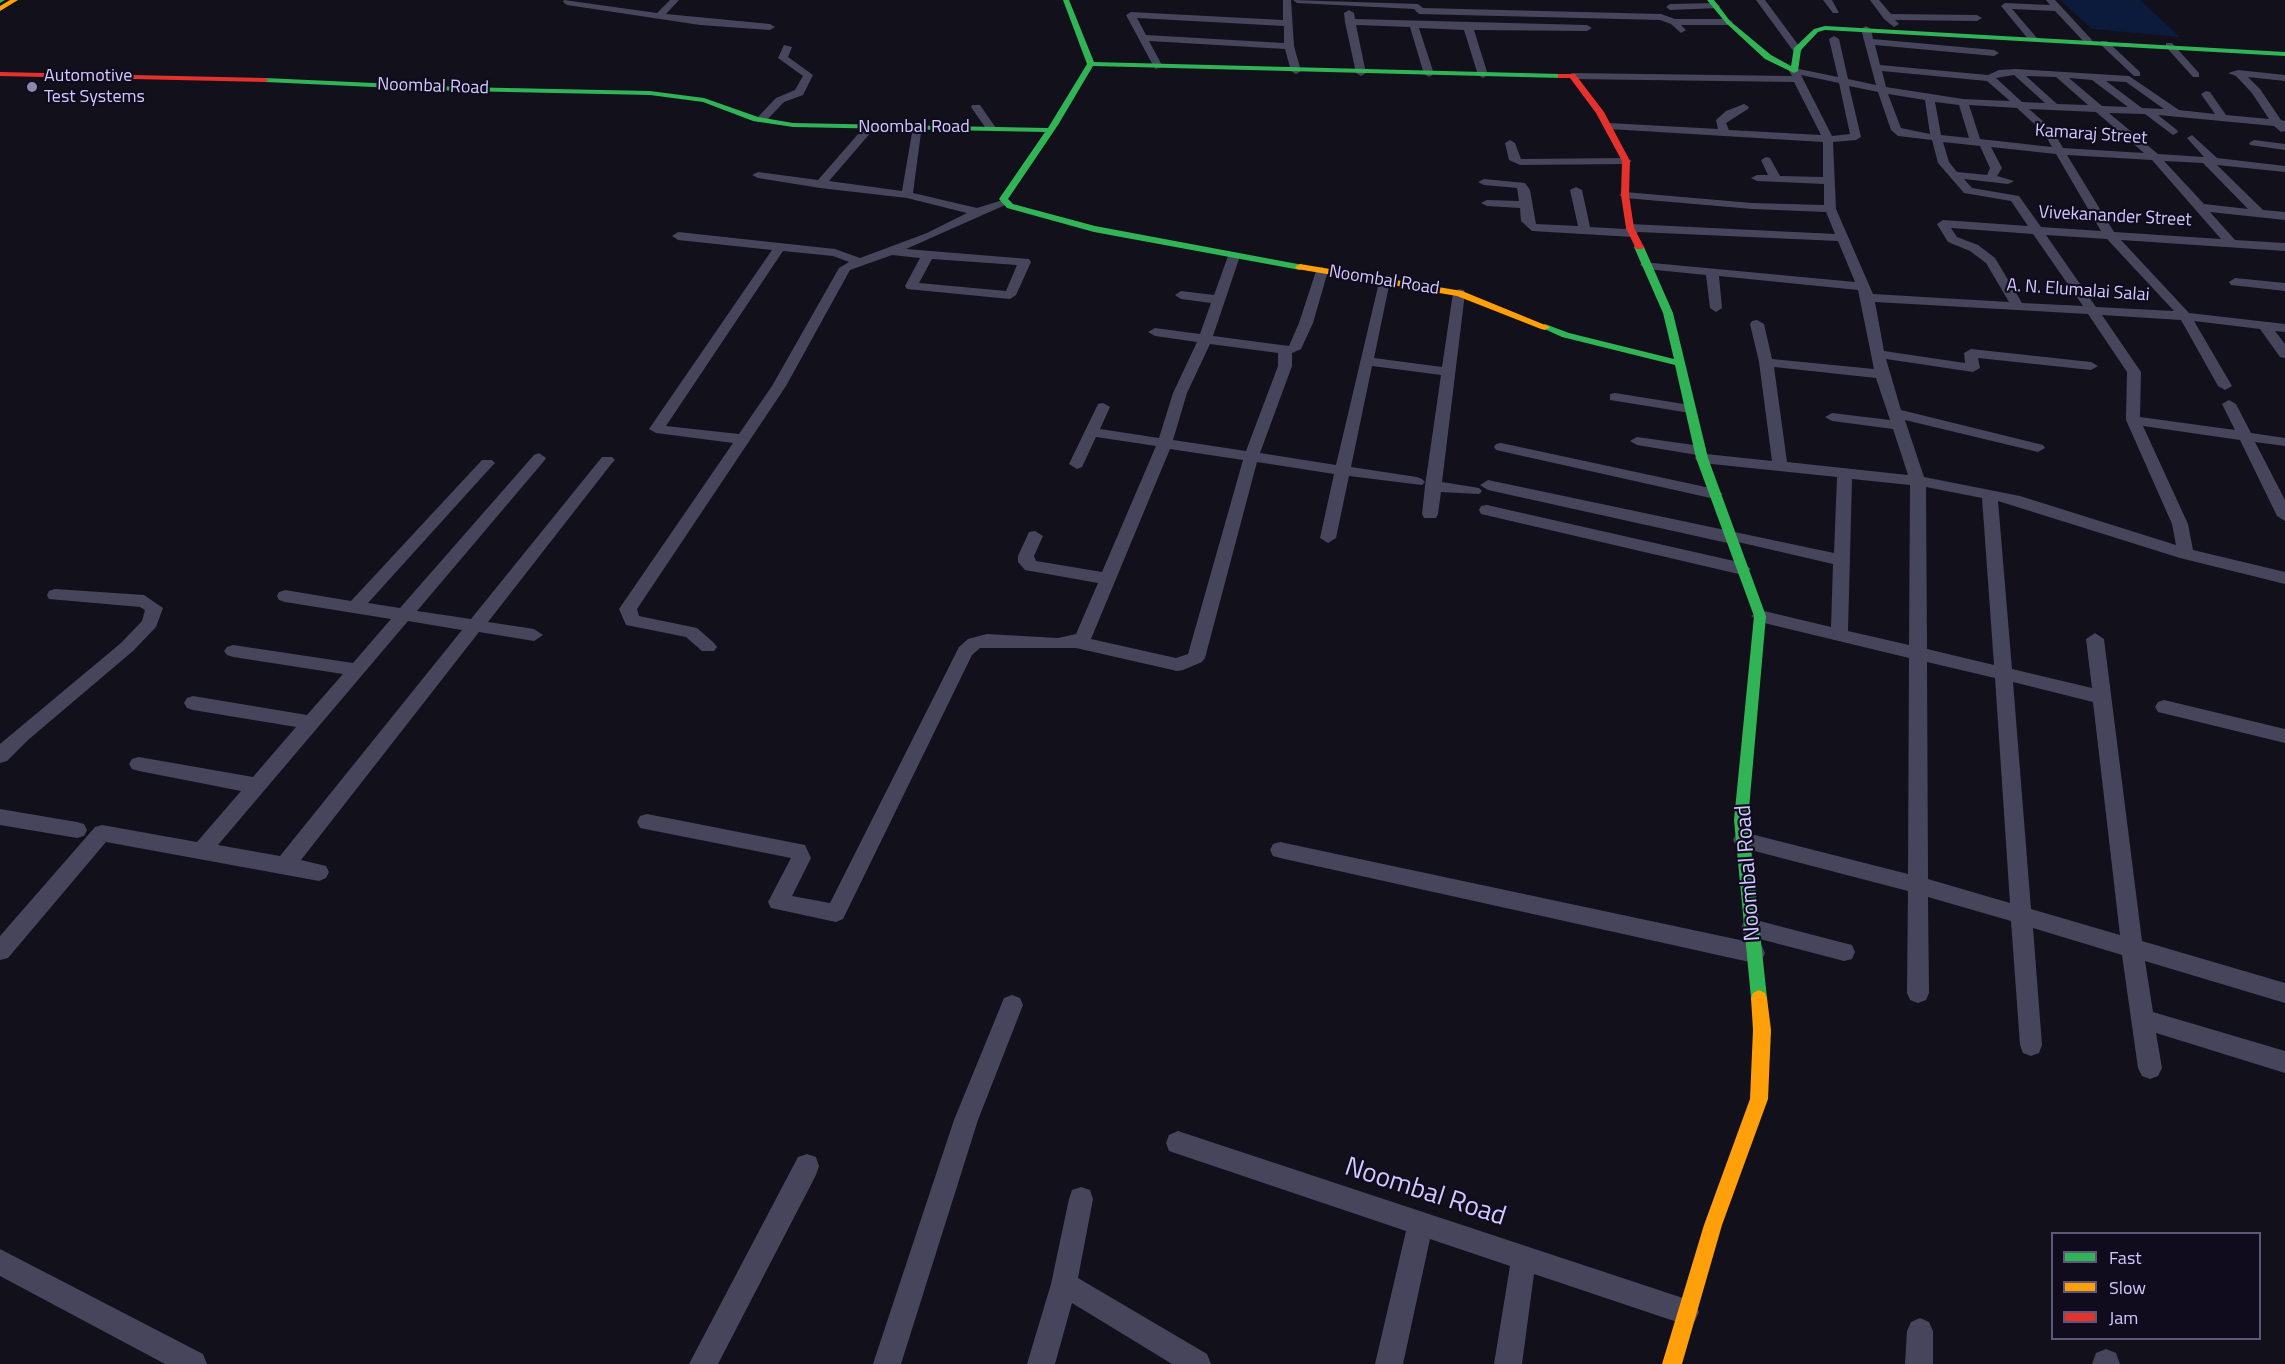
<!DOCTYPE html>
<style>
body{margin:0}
#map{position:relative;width:2285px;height:1364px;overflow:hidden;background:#12101a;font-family:"Titillium Web",sans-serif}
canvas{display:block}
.legend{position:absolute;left:2051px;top:1232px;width:210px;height:108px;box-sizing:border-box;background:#100c1e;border:2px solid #5d5878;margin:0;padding:8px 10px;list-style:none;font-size:18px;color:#d1c9ff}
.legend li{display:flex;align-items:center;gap:12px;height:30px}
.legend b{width:30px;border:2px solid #5d5878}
</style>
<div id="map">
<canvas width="2285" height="1364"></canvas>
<ul class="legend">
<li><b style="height:8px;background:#30b455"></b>Fast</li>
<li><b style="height:8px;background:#ff9f0a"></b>Slow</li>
<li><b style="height:8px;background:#e5322d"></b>Jam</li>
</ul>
</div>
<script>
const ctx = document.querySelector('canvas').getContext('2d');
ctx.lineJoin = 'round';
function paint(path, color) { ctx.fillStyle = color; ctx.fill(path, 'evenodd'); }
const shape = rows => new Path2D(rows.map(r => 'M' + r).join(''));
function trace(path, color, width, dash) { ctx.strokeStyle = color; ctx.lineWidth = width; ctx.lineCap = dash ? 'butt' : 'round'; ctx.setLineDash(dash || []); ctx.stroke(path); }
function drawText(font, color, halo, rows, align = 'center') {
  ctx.font = font + ' "Titillium Web",sans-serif'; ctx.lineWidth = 4.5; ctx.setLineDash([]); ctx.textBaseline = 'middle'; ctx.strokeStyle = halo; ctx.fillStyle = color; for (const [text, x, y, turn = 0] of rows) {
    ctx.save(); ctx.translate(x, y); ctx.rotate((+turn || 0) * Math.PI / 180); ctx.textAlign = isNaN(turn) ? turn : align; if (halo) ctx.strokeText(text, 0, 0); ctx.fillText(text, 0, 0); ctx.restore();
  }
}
paint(shape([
 [2060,0,2140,0,2180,37,2092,29]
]), '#0c1b3b');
paint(shape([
 [564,0,657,13,670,0,679,0,666,14,770,24,775,27,770,30,700,25,567,5,563,2,564,0],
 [1283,0,1291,0,1294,46,1301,71,1296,74,1291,71,1285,49,1149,41,1163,67,1155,69,1126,15,1131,12,1283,20,1283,0],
 [1137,18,1284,26,1284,43,1146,35,1137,18],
 [1293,0,1418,4,1423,8,1661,14,1675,19,1728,19,1733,22,1728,25,1681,25,1686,30,1681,33,1671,24,1660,20,1419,14,1414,9,1297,3,1293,0],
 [1756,0,1765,0,1802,50,1800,52,1794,52,1756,0],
 [1823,0,1832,0,1839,13,1833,13,1823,0],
 [1870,0,1879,0,1891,14,1977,15,1982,18,1977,21,1895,20,1899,24,1894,27,1884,19,1870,0],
 [2046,0,2055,0,2092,40,2092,44,2086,44,2055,11,2012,9,2037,38,2029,40,2001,6,2005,3,2050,5,2046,0],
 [1716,3,1720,6,1719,8,1670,10,1666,7,1670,4,1716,3],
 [1349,10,1354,13,1355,19,1587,25,1592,28,1587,31,1474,30,1488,75,1483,78,1478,75,1464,30,1419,28,1434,74,1429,77,1424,74,1410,27,1356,25,1366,73,1361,76,1356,73,1345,22,1344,13,1349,10],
 [1866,26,1871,29,1873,39,1994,50,1999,53,1994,56,1875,45,1880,65,1988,75,1999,70,2016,69,2129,76,2179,110,2215,114,2201,94,2206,91,2210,92,2226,115,2269,119,2252,93,2236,76,2228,73,2238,70,2285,75,2285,81,2248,77,2260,89,2281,120,2285,121,2285,131,2281,132,2274,126,2158,115,2177,130,2178,132,2173,135,2145,114,2109,113,2158,154,2204,157,2187,138,2192,135,2217,158,2285,166,2285,172,2217,165,2263,210,2285,212,2285,220,2210,212,2235,240,2285,243,2285,251,2121,240,2189,313,2285,324,2285,332,2275,331,2285,344,2285,358,2280,357,2260,329,2194,321,2232,386,2225,390,2218,386,2181,320,2102,315,2141,372,2140,417,2235,430,2222,404,2229,400,2236,404,2251,433,2285,438,2285,446,2255,442,2285,500,2285,521,2277,516,2240,440,2143,426,2188,524,2193,550,2285,572,2285,584,2180,558,1998,501,2012,669,2092,688,2086,639,2095,633,2104,639,2142,941,2285,983,2285,1003,2145,961,2153,1012,2285,1051,2285,1073,2156,1033,2162,1068,2158,1076,2150,1079,2142,1076,2138,1068,2122,955,2033,928,2042,1045,2039,1053,2031,1056,2023,1053,2020,1045,2011,921,1928,897,1929,993,1926,1000,1918,1003,1910,1000,1907,993,1908,891,1743,848,1736,846,1733,840,1736,834,1743,832,1908,874,1909,658,1760,622,1751,616,1760,610,1831,627,1833,564,1738,542,1732,544,1488,490,1480,485,1488,480,1834,553,1837,477,1702,463,1697,461,1695,458,1697,455,1637,445,1630,441,1637,437,1701,446,1706,448,1706,454,1772,461,1759,362,1750,324,1752,321,1757,320,1764,324,1772,359,1874,369,1858,290,1719,276,1722,308,1716,312,1710,308,1706,275,1646,269,1640,265,1642,262,1855,282,1838,241,1638,232,1633,237,1532,231,1521,221,1520,208,1487,206,1481,203,1487,200,1519,201,1517,188,1484,185,1478,182,1484,179,1525,183,1530,190,1536,224,1578,226,1570,190,1576,187,1582,190,1590,227,1625,229,1630,224,1835,234,1826,212,1752,209,1625,198,1619,195,1625,192,1752,203,1824,205,1824,184,1757,181,1751,178,1757,175,1768,175,1761,160,1766,157,1770,158,1780,176,1823,177,1823,142,1609,129,1604,126,1609,123,1718,129,1716,120,1726,111,1744,104,1749,107,1748,109,1726,123,1729,130,1821,135,1794,82,1572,79,1567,76,1572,73,1792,76,1789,71,1794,68,1838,77,1829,39,1834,36,1839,39,1848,79,1876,85,1861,29,1866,26],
 [1882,71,1987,81,2010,101,1963,99,1886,87,1882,71],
 [1801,75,1839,83,1850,134,1832,136,1801,75],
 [2014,75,2045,103,2022,102,1996,78,2014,75],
 [2026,76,2056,77,2088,105,2057,104,2026,76],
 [2069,78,2092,80,2128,107,2102,106,2069,78],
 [2106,81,2126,82,2164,109,2142,108,2106,81],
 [1849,86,1878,92,1891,130,1898,136,1932,140,1938,163,1964,193,2011,201,2028,226,1943,220,1937,224,1948,242,1970,251,1986,263,2009,302,1873,294,1836,209,1833,142,1856,140,1861,137,1849,86],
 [1888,94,1925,100,1930,134,1901,128,1888,94],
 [1935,102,1959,105,1969,138,1941,135,1935,102],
 [1969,105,2017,108,2044,133,2052,147,1980,139,1969,105],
 [2029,109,2096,112,2144,153,2063,148,2052,129,2029,109],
 [1943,142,1980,146,1990,168,1987,175,1957,172,1949,162,1943,142],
 [1991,147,2056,154,2101,231,2041,227,2019,196,1972,188,1964,179,2008,184,2014,181,1997,176,2002,168,1991,147],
 [2067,155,2152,160,2221,239,2114,232,2067,155],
 [2164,161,2203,163,2248,209,2204,204,2164,161],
 [1951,228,2033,234,2083,306,2022,303,1995,258,1978,245,1957,237,1951,228],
 [2046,235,2107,239,2174,311,2096,307,2046,235],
 [1875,302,2088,314,2127,372,2126,420,2172,524,2176,545,2020,496,1924,477,1905,420,2038,452,2045,448,2043,445,1901,410,1886,359,1973,372,1980,368,1978,358,2091,370,2098,366,2091,362,1971,349,1964,353,1965,363,1884,351,1875,302],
 [1774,367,1876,378,1890,420,1832,413,1825,417,1832,421,1893,429,1908,475,1787,462,1774,367],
 [1852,479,1910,485,1909,645,1848,631,1852,479],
 [1926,487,1982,498,1994,665,1927,649,1926,487],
 [1927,662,1995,678,2010,903,1928,879,1927,662],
 [2013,682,2093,702,2120,935,2031,909,2013,682],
 [2101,41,2107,41,2140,72,2140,76,2134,76,2101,45,2101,41],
 [2166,43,2172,43,2199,73,2199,77,2193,77,2166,47,2166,43],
 [784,45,792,47,788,57,813,75,803,95,784,102,765,122,757,122,757,118,776,98,795,90,803,76,778,58,784,45],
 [972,105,980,105,996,128,995,130,987,130,971,107,972,105],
 [869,125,874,128,873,130,829,181,902,191,913,127,922,125,913,193,977,208,1006,199,1012,202,906,249,1029,259,1031,262,1016,295,1010,299,907,289,905,286,920,258,892,255,850,270,786,386,637,609,639,616,697,628,714,643,717,647,714,651,702,651,686,637,626,625,619,609,733,443,656,433,649,429,772,250,678,240,672,236,678,232,835,249,860,258,927,233,967,213,907,198,820,188,758,178,752,175,758,172,818,180,865,126,869,125],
 [783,251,833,256,849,262,839,268,772,386,739,434,666,426,783,251],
 [932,259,1017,265,1006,291,919,283,932,259],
 [1510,140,1515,143,1521,159,1626,158,1632,161,1626,164,1520,165,1509,160,1505,143,1510,140],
 [2254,140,2285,144,2285,150,2250,145,2249,143,2254,140],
 [1234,252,1240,256,1213,336,1289,346,1299,323,1316,271,1322,267,1328,271,1313,323,1301,349,1292,353,1292,366,1260,453,1336,465,1380,278,1384,277,1390,281,1374,358,1442,367,1453,293,1459,289,1464,290,1465,293,1442,482,1479,488,1482,491,1479,494,1441,492,1438,514,1436,518,1424,518,1422,514,1425,486,1441,375,1372,366,1351,467,1417,477,1422,479,1425,482,1422,485,1349,476,1336,538,1328,543,1320,538,1334,474,1257,462,1205,658,1202,662,1183,670,1177,671,1076,648,980,648,972,655,843,919,836,922,771,908,768,902,791,858,640,828,637,822,640,816,647,814,805,845,811,858,792,896,830,903,959,647,968,639,987,634,1058,638,1076,634,1098,583,1025,570,1018,562,1018,556,1029,532,1035,531,1043,536,1034,556,1036,561,1102,572,1156,446,1096,437,1082,467,1077,469,1069,464,1098,404,1103,403,1110,407,1100,429,1159,438,1173,393,1197,342,1155,336,1148,332,1155,328,1200,334,1211,303,1181,299,1175,295,1181,291,1214,295,1228,256,1234,252],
 [1210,344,1278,353,1278,366,1246,451,1173,440,1187,393,1210,344],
 [1170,449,1243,460,1188,654,1176,658,1091,639,1170,449],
 [2235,278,2285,283,2285,291,2231,285,2229,282,2235,278],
 [1615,393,1690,405,1697,409,1690,413,1610,400,1610,394,1615,393],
 [1501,443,1715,489,1723,494,1715,499,1496,450,1494,447,1496,444,1501,443],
 [539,453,546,458,544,461,417,611,471,619,602,457,612,457,615,460,612,463,488,622,534,629,543,635,534,641,479,632,301,860,326,866,329,872,326,878,319,881,106,842,8,958,0,960,0,936,95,827,102,825,197,842,241,791,139,771,132,769,129,764,132,759,139,757,253,777,296,727,193,710,187,708,184,703,187,698,193,696,307,715,343,674,233,657,227,655,224,651,227,647,233,645,353,663,391,619,285,602,279,600,277,596,279,592,285,590,351,601,482,460,492,460,495,463,492,466,368,603,400,608,534,455,539,453],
 [408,621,462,630,280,856,218,845,408,621],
 [1487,505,1743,563,1751,569,1743,575,1481,514,1479,510,1481,506,1487,505],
 [55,589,144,595,163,608,156,627,133,651,28,740,7,761,0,763,0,744,121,643,142,621,145,610,140,607,49,599,47,595,49,591,55,589],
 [2164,700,2285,729,2285,743,2158,712,2155,707,2158,702,2164,700],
 [0,809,77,822,84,824,87,830,84,836,77,838,0,825,0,809],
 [1280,842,1754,943,1762,946,1765,953,1762,960,1754,963,1280,858,1273,856,1270,850,1273,844,1280,842],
 [1752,919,1844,943,1852,945,1855,952,1852,959,1844,961,1752,937,1744,935,1741,928,1744,921,1752,919],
 [1012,995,1020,998,1023,1005,978,1120,901,1364,873,1364,954,1120,1004,998,1012,995],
 [1178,1131,1686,1299,1695,1303,1699,1312,1695,1321,1686,1325,1534,1274,1522,1364,1494,1364,1510,1266,1430,1239,1403,1364,1375,1364,1406,1231,1169,1151,1166,1143,1169,1135,1178,1131],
 [807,1154,816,1157,819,1166,816,1175,718,1364,689,1364,798,1157,807,1154],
 [1081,1187,1090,1190,1093,1199,1078,1278,1207,1354,1211,1364,1172,1364,1072,1303,1055,1364,1027,1364,1051,1284,1069,1199,1072,1190,1081,1187],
 [0,1249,203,1354,207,1364,165,1364,0,1276,0,1249],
 [1920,1318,1929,1322,1933,1331,1933,1364,1905,1364,1907,1331,1911,1322,1920,1318],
 [2106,1349,2116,1353,2120,1364,2092,1364,2096,1353,2106,1349]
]), '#46455b');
paint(shape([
 [0,0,5,0,0,3,0,0],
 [1063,0,1069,0,1094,62,1561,74,1565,76,1561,78,1093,66,1058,125,1008,199,1013,204,1095,226,1303,265,1305,267,1300,270,1094,232,1007,208,999,199,1045,132,793,127,753,121,703,102,650,95,460,91,265,82,261,80,265,78,460,87,650,91,704,98,758,117,793,123,1048,128,1087,64,1063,0],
 [1707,0,1714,0,1730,21,1771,55,1791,66,1794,48,1814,29,1825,26,2285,52,2285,56,1825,30,1818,32,1801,50,1798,71,1794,73,1765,59,1726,23,1707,0],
 [1639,244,1644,247,1673,313,1708,458,1766,616,1748,820,1767,998,1765,1003,1759,1006,1753,1003,1751,998,1734,820,1754,616,1696,458,1675,365,1562,337,1540,327,1545,324,1569,333,1674,359,1663,313,1634,247,1639,244]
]), '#30b455');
paint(shape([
 [10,0,18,0,0,11,0,6,10,0],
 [1300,264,1462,291,1550,327,1545,330,1541,329,1457,296,1297,269,1295,267,1300,264],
 [1759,990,1765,993,1767,998,1771,1030,1768,1099,1722,1225,1682,1364,1662,1364,1704,1225,1750,1099,1753,1030,1751,998,1753,993,1759,990]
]), '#ff9f0a');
paint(shape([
 [0,72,265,78,269,80,265,82,0,76,0,72],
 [1558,74,1575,74,1604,112,1630,161,1629,195,1634,228,1644,247,1642,249,1636,249,1626,228,1621,195,1622,161,1596,113,1570,78,1558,78,1558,74]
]), '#e5322d');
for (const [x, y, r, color] of [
 [32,87,6,"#8e88af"]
]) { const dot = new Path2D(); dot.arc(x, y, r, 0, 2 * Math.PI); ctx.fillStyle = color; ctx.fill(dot); trace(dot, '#100c1e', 2); }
drawText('18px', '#d1c9ff', '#100c1e', [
 ["Automotive",44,77],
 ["Test Systems",44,98]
], 'left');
drawText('18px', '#d1c9ff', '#100c1e', [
 ["Noombal Road",433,87,2],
 ["Noombal Road",914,128],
 ["Kamaraj Street",2091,135,4],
 ["Vivekanander Street",2115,217,3],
 ["Noombal Road",1384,281,9],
 ["A. N. Elumalai Salai",2078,291,4]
]);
drawText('22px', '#d1c9ff', '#100c1e', [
 ["Noombal Road",1749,873,-94]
]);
drawText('27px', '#d1c9ff', '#100c1e', [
 ["Noombal Road",1425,1193,18]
]);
</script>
